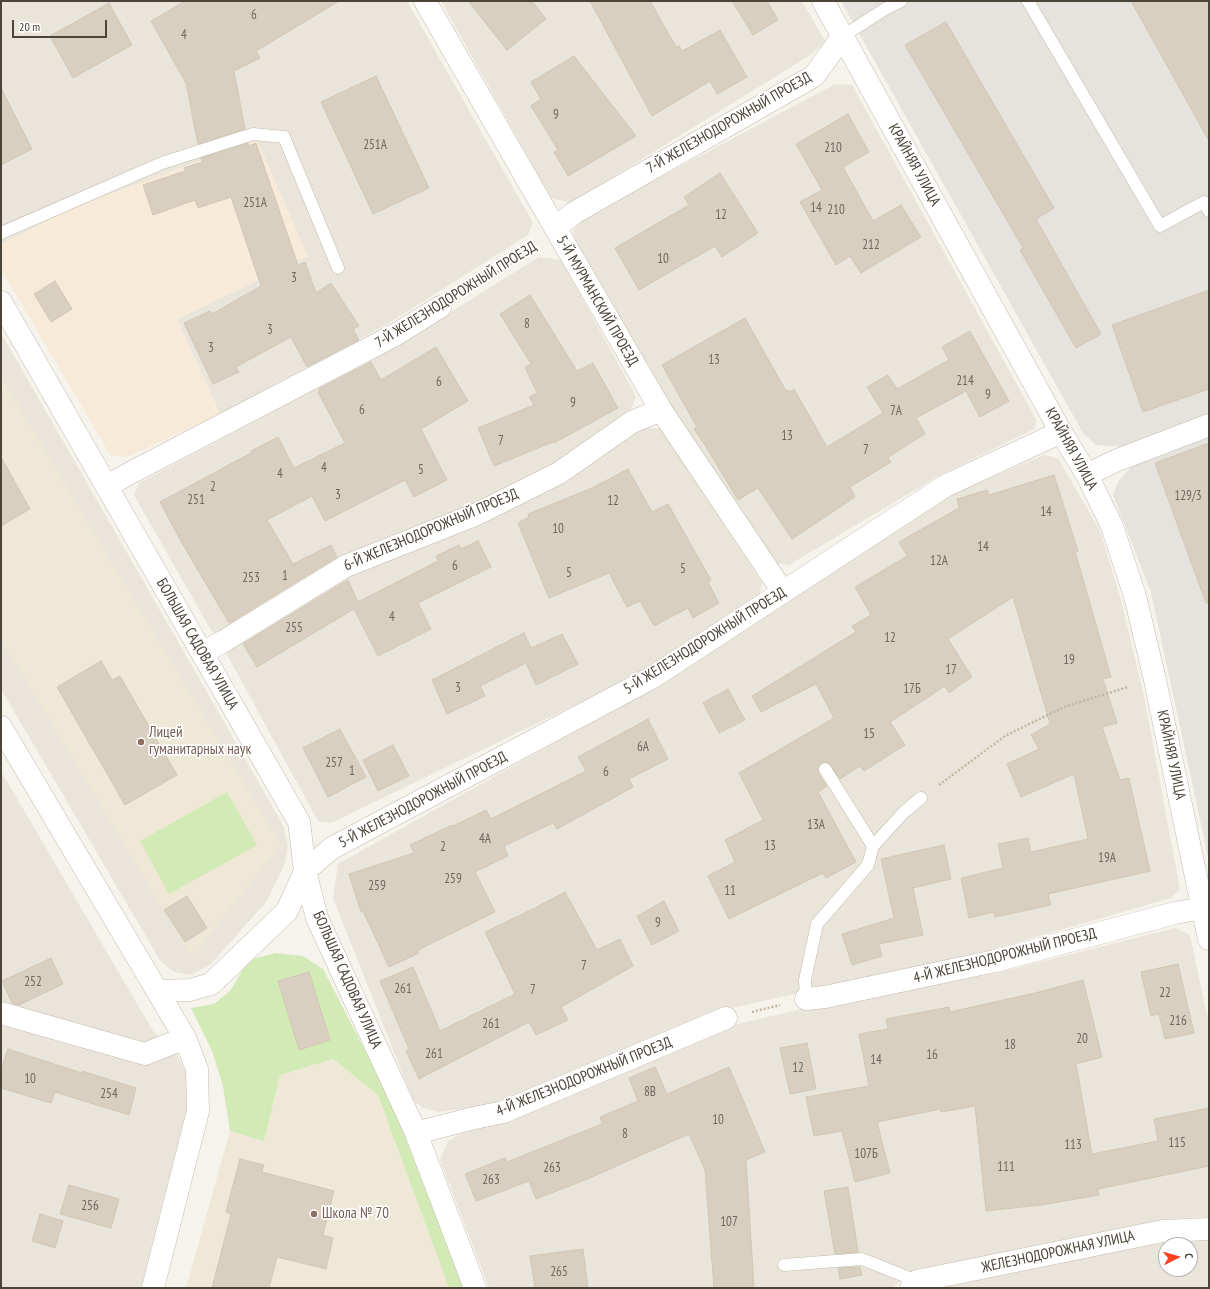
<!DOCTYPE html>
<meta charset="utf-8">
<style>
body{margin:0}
#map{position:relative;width:1210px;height:1289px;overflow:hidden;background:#f6f3ec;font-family:"PT Sans Narrow",sans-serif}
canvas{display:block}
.frame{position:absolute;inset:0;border:2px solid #4b4439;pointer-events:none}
.north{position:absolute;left:1158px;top:1237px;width:40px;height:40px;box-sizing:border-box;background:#fff;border:1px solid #b7b4b0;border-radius:50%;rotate:84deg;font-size:11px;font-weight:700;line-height:16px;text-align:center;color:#4b4439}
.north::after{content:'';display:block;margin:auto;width:14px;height:18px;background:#fc3f1d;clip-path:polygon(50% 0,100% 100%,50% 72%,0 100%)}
.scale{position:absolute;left:12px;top:20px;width:95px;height:18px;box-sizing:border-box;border:2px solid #4b4439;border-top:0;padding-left:5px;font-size:12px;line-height:14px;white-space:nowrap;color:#4b4439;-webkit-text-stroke:3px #fff;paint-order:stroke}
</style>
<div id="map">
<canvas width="1210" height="1289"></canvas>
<div class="frame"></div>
<div class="north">С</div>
<div class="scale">20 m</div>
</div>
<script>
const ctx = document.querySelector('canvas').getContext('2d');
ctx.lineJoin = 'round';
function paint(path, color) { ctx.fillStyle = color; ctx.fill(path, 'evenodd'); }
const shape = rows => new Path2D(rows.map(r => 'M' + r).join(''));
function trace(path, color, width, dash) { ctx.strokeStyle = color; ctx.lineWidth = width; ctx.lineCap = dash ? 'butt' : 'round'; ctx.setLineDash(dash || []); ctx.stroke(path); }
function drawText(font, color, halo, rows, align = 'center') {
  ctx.font = font + ' "PT Sans Narrow",sans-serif'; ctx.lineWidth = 3.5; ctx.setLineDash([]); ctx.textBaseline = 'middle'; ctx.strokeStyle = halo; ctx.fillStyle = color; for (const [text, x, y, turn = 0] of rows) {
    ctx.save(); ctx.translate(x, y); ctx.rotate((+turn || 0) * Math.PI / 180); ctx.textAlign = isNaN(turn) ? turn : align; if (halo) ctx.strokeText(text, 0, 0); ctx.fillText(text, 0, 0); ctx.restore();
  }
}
paint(shape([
 [1,1,407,1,533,223,528,235,386,325,220,414,177,319,308,256,75,207,1,244],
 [441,1,802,1,825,41,812,54,571,203,551,198],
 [835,84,852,85,1037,421,1034,429,938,476,789,565,775,563,669,404,576,247,573,231,580,220],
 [539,257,561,260,636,396,629,414,555,467,224,633,212,632,134,495,139,483,398,345],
 [1,333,283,825,288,845,285,863,267,901,210,965,190,975,174,972,161,962,1,689],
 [660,428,762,583,759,597,643,672,331,823,318,821,226,653,230,646,349,573,637,429],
 [1044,455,1058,458,1100,531,1121,600,1144,696,1180,889,1171,898,991,950,723,1010,499,1103,439,1112,423,1108,413,1100,333,898,338,864,658,685,950,495],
 [1,771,153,1031,176,1053,186,1073,187,1108,141,1288,1,1288],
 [1175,928,1190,935,1209,1024,1209,1217,1164,1219,911,1273,892,1288,489,1288,440,1160,448,1141,473,1126,729,1026,806,1008,997,973],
 [1164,1240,1209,1240,1209,1288,937,1288],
 [1166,1245,1190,1245,1190,1269,1166,1269]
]), '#eae5da');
paint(shape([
 [257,139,308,256,177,319,220,414,127,457,111,456,1,269,1,244,75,207]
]), '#f7ead8');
paint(shape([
 [841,1,1209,1,1209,413,1125,447,1096,445,1083,433],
 [1209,436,1209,861,1151,592,1113,495,1118,482,1132,466]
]), '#e6e2dd');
paint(shape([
 [1,376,281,845,192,957,1,639],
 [333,1059,378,1095,449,1288,186,1288,230,1131,264,1141,280,1075]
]), '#efe8d6');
paint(shape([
 [227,792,257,845,169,894,140,841],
 [276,953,303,956,323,969,391,1101,464,1288,449,1288,378,1095,333,1059,280,1075,264,1141,230,1131,223,1086,212,1051,191,1008,214,1004,230,991,249,960]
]), '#d2eab5');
const building = shape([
 [185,1,339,1,256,51,260,58,234,71,245,129,198,144,186,83,151,21,185,1],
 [468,1,532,1,546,19,507,50,468,1],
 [590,1,650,1,676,47,679,46,682,51,720,30,747,77,717,94,710,81,652,116,590,1],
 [732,1,767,1,778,20,753,35,732,1],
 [1131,1,1209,1,1209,141,1131,1],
 [109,3,132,45,73,78,50,36,109,3],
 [946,22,1054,208,1036,219,1101,334,1076,348,1020,250,1023,248,905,45,946,22],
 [574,56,636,136,568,176,554,152,558,150,531,106,541,99,531,82,574,56],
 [376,76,429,188,373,214,321,102,376,76],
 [1,88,32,149,1,165,1,88],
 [848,114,869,152,843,167,873,221,901,205,921,237,861,273,850,256,836,265,800,202,822,190,796,144,848,114],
 [248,143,249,146,256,143,298,265,305,262,316,293,331,283,359,326,353,329,359,340,307,367,291,337,236,367,239,372,213,384,184,323,210,311,212,314,261,286,231,197,198,208,195,200,153,215,143,185,185,171,184,168,202,162,201,158,248,143],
 [720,173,758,233,722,257,715,246,639,290,615,248,689,205,684,197,720,173],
 [55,281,72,309,51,322,34,294,55,281],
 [1209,290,1209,389,1143,412,1112,325,1209,290],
 [530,295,577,371,593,363,618,408,554,443,553,442,494,466,478,428,534,405,529,397,537,393,525,367,531,364,500,314,530,295],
 [745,318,786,391,788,390,789,392,794,389,827,447,883,413,867,387,888,375,897,389,949,360,942,347,970,331,1009,401,980,417,966,391,916,418,925,434,888,457,891,462,850,487,855,497,792,539,758,488,738,500,705,445,694,429,697,427,662,365,745,318],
 [436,347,468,401,421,429,447,480,414,497,405,480,325,521,312,496,267,520,293,564,331,545,337,557,229,623,182,543,160,502,251,453,251,451,278,437,294,468,345,443,318,392,320,391,319,389,371,362,381,380,436,347],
 [1209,443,1209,603,1206,603,1155,463,1209,443],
 [1,457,30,509,1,526,1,457],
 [628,469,652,512,668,504,711,580,708,582,719,603,693,618,688,608,654,626,640,601,627,607,609,573,549,598,518,523,529,517,528,514,592,488,628,469],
 [1054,475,1078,551,1075,551,1111,677,1103,679,1117,723,1102,727,1120,780,1129,778,1150,871,1048,894,1051,905,995,917,994,912,969,918,961,878,1003,868,998,844,1028,838,1031,852,1088,839,1074,774,1021,797,1007,764,1039,749,1031,735,1050,724,1013,597,948,639,972,677,949,693,945,686,890,722,905,745,864,771,860,766,840,779,829,763,824,762,819,765,818,769,818,773,827,786,818,792,856,862,826,878,823,873,729,919,708,876,735,862,725,840,763,820,739,773,834,718,816,684,761,712,752,696,856,632,852,626,871,615,855,587,907,556,899,542,959,508,957,499,987,490,989,495,1054,475],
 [478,541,491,567,418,603,431,629,378,656,354,609,257,667,243,644,348,580,358,602,438,561,436,556,459,545,461,549,478,541],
 [524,633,531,648,562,634,578,664,536,685,526,663,480,686,485,696,447,714,432,680,524,633],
 [101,661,112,680,120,676,177,775,125,805,57,687,101,661],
 [728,689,745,720,719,733,703,703,728,689],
 [648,719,668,759,629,779,633,787,557,829,553,823,504,846,508,856,475,872,495,912,418,950,419,953,389,967,363,911,361,912,349,874,414,853,410,845,452,825,453,826,486,810,491,819,586,771,578,757,648,719],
 [340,729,366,777,328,797,303,748,340,729],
 [393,745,409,776,378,791,363,760,393,745],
 [944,845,951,879,913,888,923,935,879,944,882,956,852,965,842,934,894,918,881,859,944,845],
 [565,892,597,950,620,939,633,966,561,1007,568,1020,536,1035,529,1022,419,1079,406,1051,409,1049,380,981,413,967,440,1031,515,994,485,932,535,908,565,892],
 [187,896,207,928,185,942,164,910,187,896],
 [664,901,679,931,652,945,637,916,664,901],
 [51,958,63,984,19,1005,12,1003,2,981,51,958],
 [1178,964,1194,1033,1165,1039,1159,1014,1151,1016,1141,972,1178,964],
 [309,972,330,1040,299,1050,278,981,309,972],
 [1083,980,1102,1057,1076,1064,1092,1154,1158,1141,1154,1119,1209,1108,1209,1166,1098,1189,1099,1195,1041,1205,986,1211,975,1106,941,1112,941,1109,877,1122,890,1173,855,1182,842,1131,814,1136,806,1097,869,1086,859,1034,888,1029,886,1019,949,1007,950,1012,1039,992,1083,980],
 [807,1043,816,1089,790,1094,780,1048,807,1043],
 [8,1049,82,1073,82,1071,136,1088,129,1115,55,1092,51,1103,1,1088,1,1070,8,1049],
 [655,1067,667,1094,729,1067,765,1152,746,1160,754,1288,714,1288,705,1170,689,1134,585,1180,536,1199,529,1181,476,1201,465,1174,505,1158,507,1162,602,1124,600,1117,638,1101,629,1078,655,1067],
 [240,1159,264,1165,262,1172,334,1191,323,1235,333,1238,326,1269,277,1257,269,1288,212,1288,231,1214,226,1212,240,1159],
 [69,1185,119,1199,111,1228,60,1214,69,1185],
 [848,1187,858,1252,835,1254,824,1191,848,1187],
 [40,1214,63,1221,55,1248,32,1241,40,1214],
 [583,1249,588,1288,535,1288,530,1256,583,1249],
 [860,1267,862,1275,840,1279,838,1268,860,1267]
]);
paint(building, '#d8cfc1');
trace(building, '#d3c7b4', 1);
const service = shape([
 [1028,1,1160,226,1204,202,1209,211],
 [843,36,885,9,901,1],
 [1,233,162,163,253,134,284,137,338,268],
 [825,769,873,846],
 [806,999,805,980,817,924,868,865,873,846,904,812,921,798],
 [784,1265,862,1259,917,1281]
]);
const minor = shape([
 [425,1,542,205,661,410,783,592],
 [823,1,1061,432,1087,475,1112,526,1135,596,1155,680,1209,939],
 [555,228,574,213,814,76,843,36],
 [1,302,299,822,305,871,317,918,416,1133,475,1288],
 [1087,475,1115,461,1209,425],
 [107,486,134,471,395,335,440,307],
 [202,653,224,641,346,566,477,514,559,473,632,422,661,410],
 [1,727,185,1038,197,1069,198,1111,153,1288],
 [158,991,190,990,211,984,287,911,305,871,332,848,653,677,945,486,1061,432],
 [806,999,825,997,995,961,1175,913,1203,908],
 [1,1013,145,1054,185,1038],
 [416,1133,470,1119,503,1112,726,1018],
 [911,1288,917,1281,1163,1231,1209,1229]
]);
trace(service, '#c2bbae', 13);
trace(minor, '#c2bbae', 23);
trace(shape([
 [463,293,535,249],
 [939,785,1005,736,1064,707,1128,687],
 [752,1012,780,1005]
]), '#c4b79f', 2.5, [2, 2]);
trace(service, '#fff', 12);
trace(minor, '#fff', 22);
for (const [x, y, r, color] of [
 [141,742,4,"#8d6e63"],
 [314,1214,4,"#8d6e63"]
]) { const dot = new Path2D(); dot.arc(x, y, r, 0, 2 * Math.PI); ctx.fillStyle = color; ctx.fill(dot); trace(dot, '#fff', 1.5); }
drawText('13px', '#6e675b', null, [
 ["6",254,15],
 ["4",184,35],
 ["9",556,115],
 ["251А",375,145],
 ["210",833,148],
 ["251А",255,203],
 ["14",816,208],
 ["210",836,210],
 ["12",721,215],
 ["212",871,245],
 ["10",663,259],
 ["3",294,278],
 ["8",527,324],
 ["3",270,330],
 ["3",211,348],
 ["13",714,360],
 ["214",965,381],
 ["6",439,382],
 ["9",988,395],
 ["9",573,403],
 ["6",362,410],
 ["7А",896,411],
 ["13",787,436],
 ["7",501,441],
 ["7",866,450],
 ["4",324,468],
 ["5",421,470],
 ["4",280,474],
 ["2",213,487],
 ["3",338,495],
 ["129/3",1188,496],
 ["251",196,500],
 ["12",613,501],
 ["14",1046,512],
 ["10",558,529],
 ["14",983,547],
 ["12А",939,561],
 ["6",455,566],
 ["5",683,569],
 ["5",569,573],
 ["1",285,576],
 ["253",251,578],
 ["4",392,617],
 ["255",294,628],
 ["12",890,638],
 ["19",1069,660],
 ["17",951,670],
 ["3",458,688],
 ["17Б",912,689],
 ["15",869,734],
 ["6А",643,747],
 ["257",334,763],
 ["1",352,771],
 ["6",606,772],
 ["13А",816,825],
 ["4А",485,839],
 ["13",770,846],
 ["2",443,847],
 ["19А",1107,858],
 ["259",453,879],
 ["259",377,886],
 ["11",730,891],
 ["9",658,923],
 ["7",584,966],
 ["252",33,982],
 ["261",403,989],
 ["7",533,990],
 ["22",1165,993],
 ["216",1178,1021],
 ["261",491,1024],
 ["20",1082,1039],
 ["18",1010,1045],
 ["261",434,1054],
 ["16",932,1055],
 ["14",876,1060],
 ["12",798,1068],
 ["10",30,1079],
 ["8В",650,1092],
 ["254",109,1094],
 ["10",718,1120],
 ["8",625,1134],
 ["115",1177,1143],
 ["113",1073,1145],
 ["107Б",866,1154],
 ["111",1006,1167],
 ["263",552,1168],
 ["263",491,1180],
 ["256",90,1206],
 ["107",729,1222],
 ["265",559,1272]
]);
drawText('15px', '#4b4439', '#fff', [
 ["7-Й ЖЕЛЕЗНОДОРОЖНЫЙ ПРОЕЗД",729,123,-30],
 ["КРАЙНЯЯ УЛИЦА",914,165,61],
 ["7-Й ЖЕЛЕЗНОДОРОЖНЫЙ ПРОЕЗД",456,295,-32],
 ["5-Й МУРМАНСКИЙ ПРОЕЗД",597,301,60],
 ["КРАЙНЯЯ УЛИЦА",1071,449,61],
 ["6-Й ЖЕЛЕЗНОДОРОЖНЫЙ ПРОЕЗД",431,530,-23],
 ["5-Й ЖЕЛЕЗНОДОРОЖНЫЙ ПРОЕЗД",705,641,-32],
 ["БОЛЬШАЯ САДОВАЯ УЛИЦА",197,644,60],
 ["КРАЙНЯЯ УЛИЦА",1171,755,78],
 ["5-Й ЖЕЛЕЗНОДОРОЖНЫЙ ПРОЕЗД",423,800,-28],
 ["4-Й ЖЕЛЕЗНОДОРОЖНЫЙ ПРОЕЗД",1005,956,-14],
 ["БОЛЬШАЯ САДОВАЯ УЛИЦА",347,980,66],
 ["4-Й ЖЕЛЕЗНОДОРОЖНЫЙ ПРОЕЗД",584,1077,-22],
 ["ЖЕЛЕЗНОДОРОЖНАЯ УЛИЦА",1058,1252,-12]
]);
drawText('15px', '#785e54', '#fff', [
 ["Лицей",149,733],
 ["гуманитарных наук",149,750],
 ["Школа № 70",322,1214]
], 'left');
</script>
